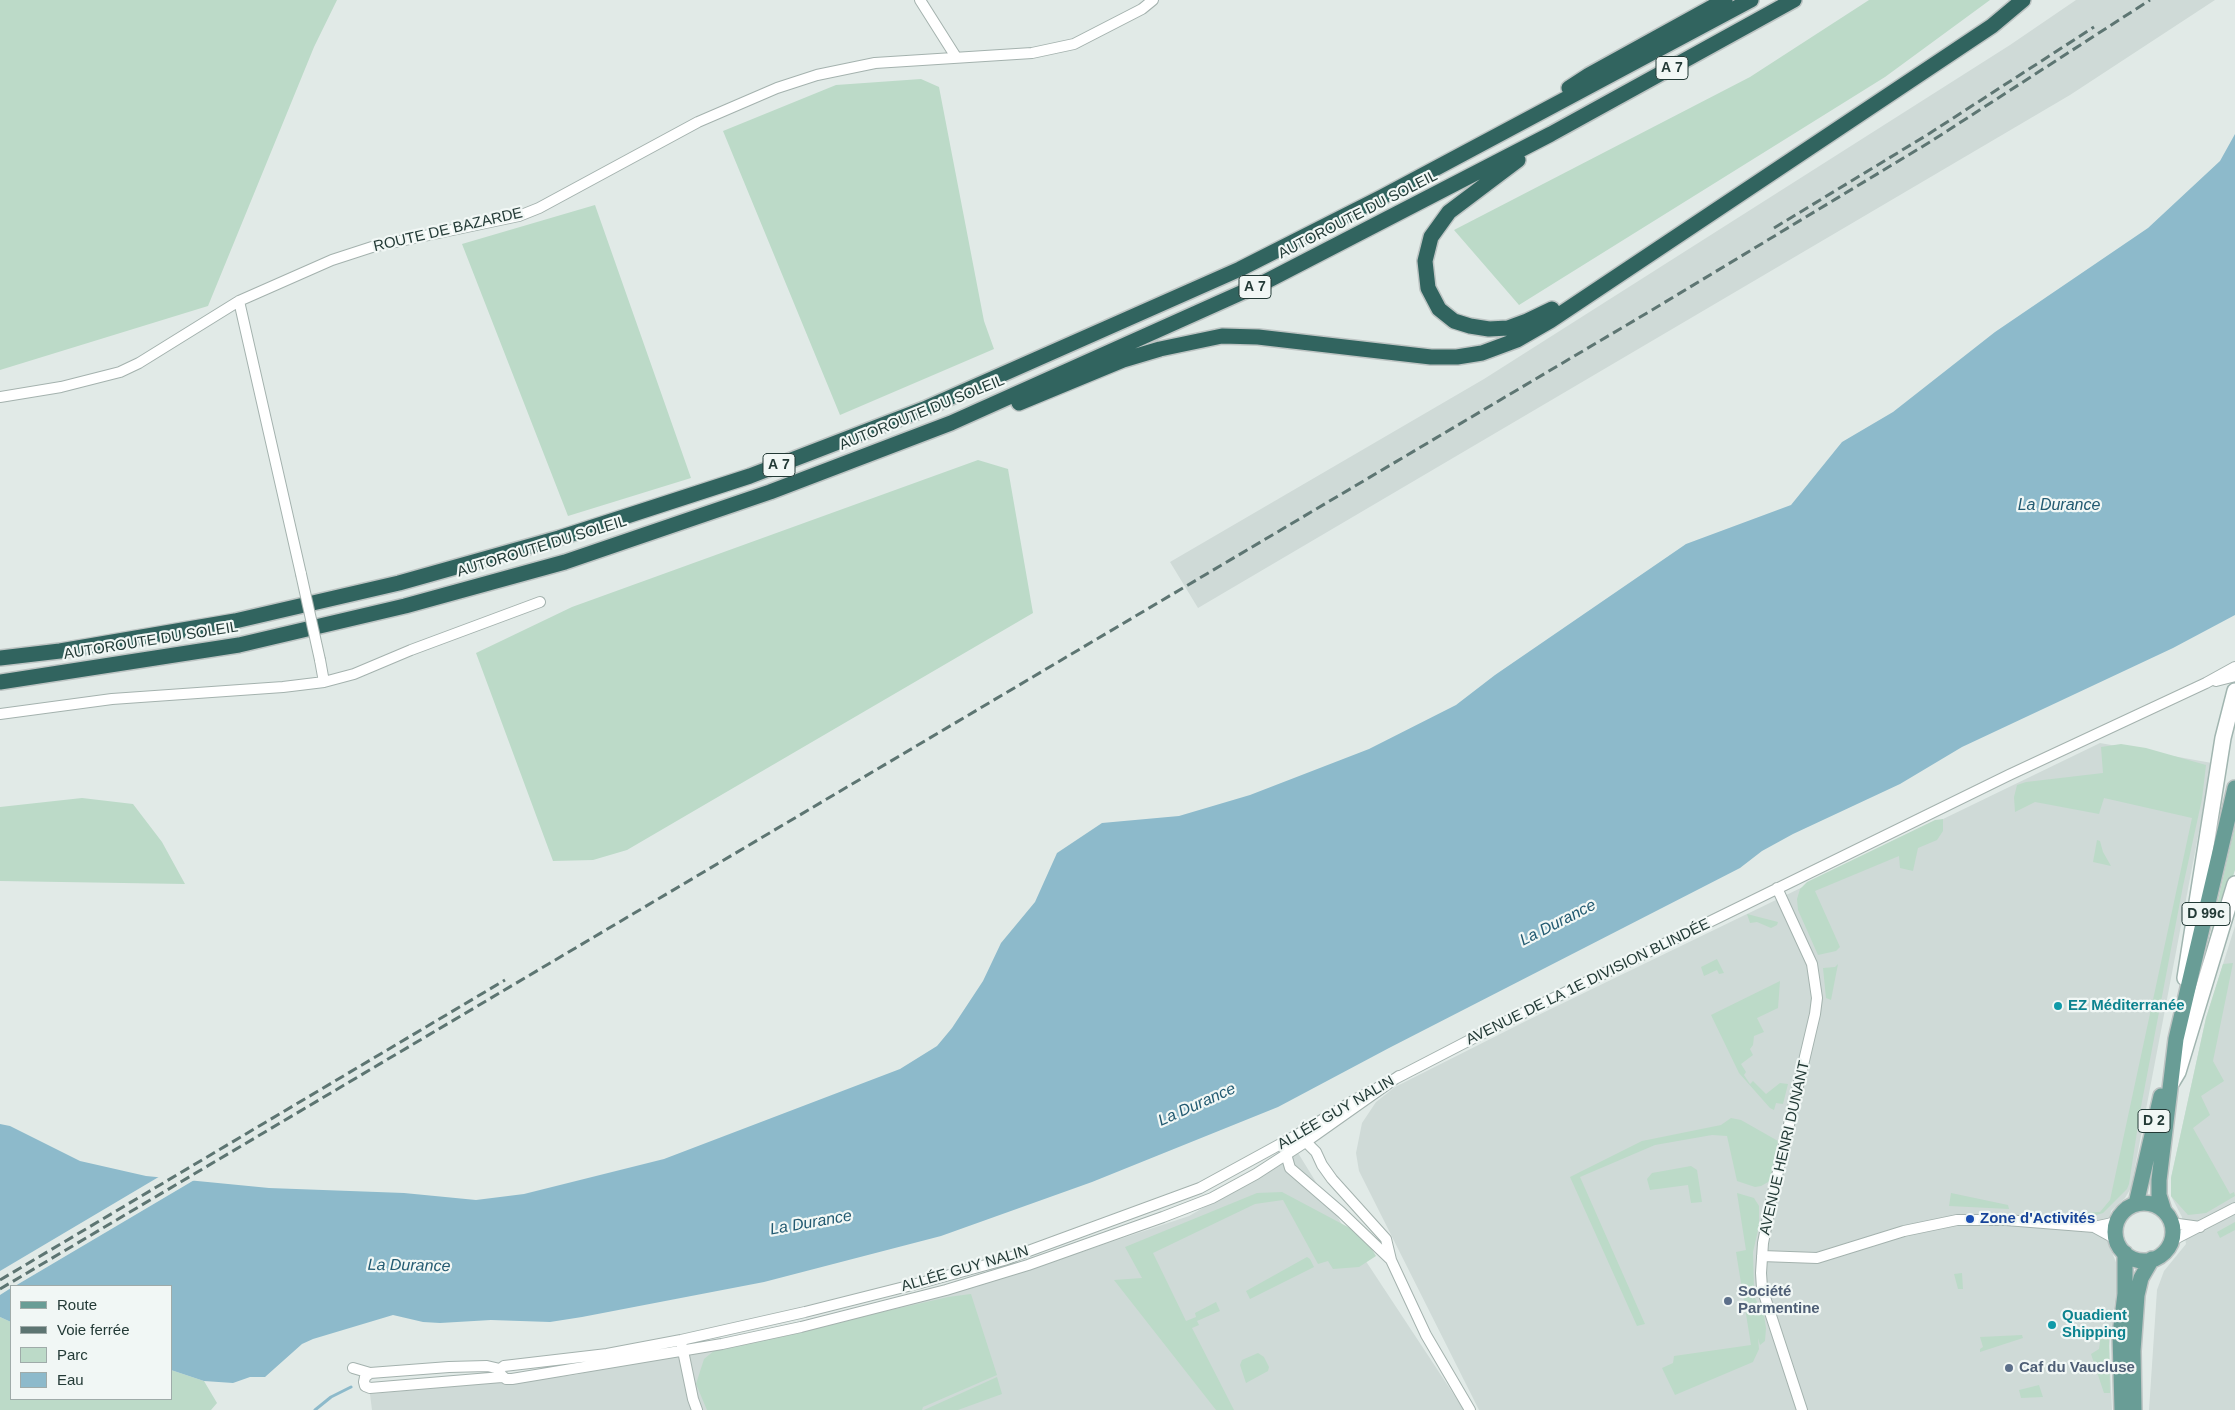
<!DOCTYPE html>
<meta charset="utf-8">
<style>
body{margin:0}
#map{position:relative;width:2235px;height:1410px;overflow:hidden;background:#e1eae7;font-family:Arial,sans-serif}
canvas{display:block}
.legend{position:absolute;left:10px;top:1285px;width:162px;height:115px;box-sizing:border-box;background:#f1f7f5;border:1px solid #9faba9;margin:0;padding:6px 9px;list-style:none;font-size:15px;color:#233a36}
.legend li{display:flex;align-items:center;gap:10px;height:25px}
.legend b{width:25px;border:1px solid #9faba9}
</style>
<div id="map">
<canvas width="2235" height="1410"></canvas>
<ul class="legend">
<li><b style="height:6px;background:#699d96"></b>Route</li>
<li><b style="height:6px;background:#5d7572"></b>Voie ferrée</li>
<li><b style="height:14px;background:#bcdac8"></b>Parc</li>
<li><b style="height:14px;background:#8dbacb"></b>Eau</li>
</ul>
</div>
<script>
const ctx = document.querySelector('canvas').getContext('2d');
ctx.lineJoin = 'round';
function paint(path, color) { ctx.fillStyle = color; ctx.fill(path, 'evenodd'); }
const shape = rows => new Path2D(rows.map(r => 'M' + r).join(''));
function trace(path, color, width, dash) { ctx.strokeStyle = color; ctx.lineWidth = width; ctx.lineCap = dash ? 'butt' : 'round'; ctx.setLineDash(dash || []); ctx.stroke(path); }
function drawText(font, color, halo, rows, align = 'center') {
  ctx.font = font + ' Arial,sans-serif'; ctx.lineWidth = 4.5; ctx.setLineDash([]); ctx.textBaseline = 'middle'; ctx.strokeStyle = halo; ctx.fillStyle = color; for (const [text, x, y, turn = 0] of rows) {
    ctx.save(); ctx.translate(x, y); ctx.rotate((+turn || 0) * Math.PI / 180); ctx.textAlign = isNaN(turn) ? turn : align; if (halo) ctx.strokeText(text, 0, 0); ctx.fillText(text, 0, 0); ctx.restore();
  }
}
paint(shape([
 [2076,0,2215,0,2070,95,1198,608,1170,562,1484,379,2010,45],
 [2100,743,2212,763,2131,1188,2125,1198,2111,1211,2108,1242,2119,1270,2109,1346,2112,1410,1479,1410,1359,1171,1356,1153,1362,1123,1376,1102,1395,1087,1524,1022],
 [2235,926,2235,1410,2149,1410,2157,1290,2164,1271,2186,1244,2182,1217,2171,1196,2171,1178,2206,1018],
 [1298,1153,1348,1234,1464,1410,372,1410,370,1394,575,1375,826,1315,1006,1277,1189,1216]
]), '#cfdad7');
paint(shape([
 [0,0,337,0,314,47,208,306,0,370],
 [1869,0,1990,0,1885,77,1519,305,1454,230,1750,77],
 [921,79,939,87,984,321,994,349,840,415,723,131,836,85],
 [595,205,691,478,568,516,462,244],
 [978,460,1008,469,1033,613,627,850,593,860,553,861,476,653,572,607],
 [2121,744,2146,748,2206,765,2202,799,2183,886,2140,1112,2129,1184,2127,1189,2103,1213,2090,1217,2057,1214,2100,1212,2110,1200,2192,818,2104,798,2099,814,2035,802,2015,812,2014,797,2017,785,2026,782,2103,773,2101,747],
 [82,798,133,804,162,842,185,884,0,881,0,807],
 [1943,819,1943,831,1937,840,1918,848,1913,871,1900,868,1899,856,1815,891,1840,947,1836,951,1818,955,1798,910,1797,899,1800,889,1807,882,1935,820],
 [2235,826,2235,870,2200,981,2225,869],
 [2097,840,2100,841,2103,852,2111,866,2093,862],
 [1747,914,1778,922,1777,925,1771,928,1757,922,1750,923],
 [1717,959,1724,973,1719,974,1717,970,1704,976,1701,967],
 [2233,963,2213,1061,2224,1081,2201,1096,2210,1115,2193,1128,2230,1194,2234,1192,2235,1196,2206,1213,2188,1215,2171,1196,2171,1178,2206,1018,2223,964],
 [1838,964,1831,1000,1826,998,1823,968,1835,967],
 [1780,981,1778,1008,1757,1018,1764,1032,1754,1036,1753,1045,1750,1049,1753,1055,1741,1064,1746,1072,1744,1075,1750,1084,1753,1081,1766,1094,1780,1083,1788,1084,1783,1104,1776,1103,1774,1110,1770,1108,1739,1073,1711,1015],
 [1731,1118,1741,1120,1778,1141,1770,1181,1761,1186,1755,1187,1737,1181,1727,1136,1712,1135,1655,1145,1580,1177,1645,1324,1637,1326,1570,1177,1642,1141,1721,1125],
 [1691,1166,1697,1170,1702,1202,1691,1203,1688,1185,1650,1190,1647,1179,1652,1173],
 [1282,1192,1363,1235,1376,1256,1359,1267,1333,1269,1328,1261,1318,1264,1283,1200,1255,1204,1153,1253,1186,1321,1196,1317,1195,1313,1216,1302,1220,1311,1197,1321,1199,1325,1192,1328,1234,1410,1216,1410,1114,1280,1142,1278,1125,1247,1257,1193],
 [1737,1193,1754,1198,1759,1206,1759,1226,1753,1252,1754,1288,1755,1298,1764,1315,1766,1328,1765,1341,1760,1345,1758,1338,1759,1349,1753,1362,1675,1395,1662,1368,1673,1363,1674,1356,1751,1345,1736,1252,1746,1250],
 [1951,1193,2008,1205,2009,1209,1949,1206],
 [2235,1222,2235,1230,2220,1238,2217,1232],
 [1307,1257,1310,1259,1314,1267,1250,1299,1246,1291],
 [1962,1273,1963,1289,1958,1289,1954,1274],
 [971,1294,997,1375,923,1407,922,1410,707,1410,696,1384,704,1359,715,1350,948,1297],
 [0,1317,11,1322,11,1399,171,1399,171,1370,204,1381,217,1403,211,1410,0,1410],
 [2109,1333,2110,1393,2104,1393,2091,1354,2099,1349,2101,1335],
 [2022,1335,2023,1338,1980,1352,1980,1349,1983,1347,1980,1337],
 [1258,1353,1264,1357,1269,1367,1268,1371,1246,1383,1240,1365,1242,1360],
 [997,1377,1002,1394,958,1410,924,1410],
 [2039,1385,2043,1397,2021,1398,2019,1390]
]), '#bcdac8');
paint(shape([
 [2235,134,2235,615,2173,648,1962,747,1900,784,1793,834,1762,851,1740,868,1389,1048,1278,1107,1092,1182,941,1236,764,1282,582,1317,550,1322,491,1320,440,1323,423,1322,393,1315,313,1339,302,1344,265,1377,250,1377,233,1383,204,1381,171,1370,171,1286,11,1286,11,1322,0,1317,0,1124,10,1126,80,1161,146,1176,269,1188,404,1193,476,1200,524,1194,664,1159,900,1069,937,1046,952,1028,983,981,1001,943,1035,902,1057,853,1102,823,1179,816,1250,795,1369,749,1456,705,1495,675,1686,544,1791,505,1842,442,1893,412,1995,332,2148,228,2220,161]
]), '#8dbacb');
paint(shape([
 [162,1175,196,1179,15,1286,11,1286,11,1288,0,1295,0,1271]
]), '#e1eae7');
trace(shape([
 [315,1410,331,1397,351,1387]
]), '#8dbacb', 3);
const street = shape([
 [920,0,956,57],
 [239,301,301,574],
 [0,397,61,387,120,372,139,363,239,301,332,260,372,247,519,216,539,208,698,122,777,88,817,75,875,63,1032,53,1074,44,1142,9,1153,0],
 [320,660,324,682],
 [2216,681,2235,676],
 [0,714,112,699,283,687,324,682,354,674,411,650,540,602],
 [1777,888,1812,964,1817,998,1815,1014,1772,1197,1763,1243,1761,1273,1762,1288,1802,1410],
 [1399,1076,1307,1141,1256,1174,1212,1198,1163,1217,1028,1265,946,1290,801,1327,722,1344,512,1379,506,1379,499,1373,500,1369,504,1366,607,1354,681,1340,805,1312,924,1282,1004,1260,1200,1188,1297,1135,1358,1098,1495,1027,2009,775,2206,683,2235,667],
 [1302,1138,1316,1152,1322,1165,1332,1179,1386,1239,1391,1260,1426,1335,1470,1410],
 [1287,1149,1286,1154,1290,1168,1341,1212,1390,1259],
 [2171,1223,2200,1227],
 [2094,1227,2116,1239],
 [2171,1241,2235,1208],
 [1762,1256,1817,1258,1904,1231,1957,1220,2006,1220,2094,1227,2117,1222],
 [682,1346,693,1399,697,1410],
 [353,1368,370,1373],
 [500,1369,487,1366,449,1367,370,1373,365,1377,364,1382,365,1386,370,1388,502,1377]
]);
const secondary = shape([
 [2185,978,2223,738,2235,691],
 [2172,1082,2178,1072,2235,884]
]);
const primary = shape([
 '2115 1232a29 29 0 1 1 58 0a29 29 0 1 1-58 0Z',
 [2136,1204,2161,1096],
 [2164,1211,2159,1195,2159,1180,2176,1039,2235,788],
 [2122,1410,2120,1334,2125,1294,2125,1253],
 [2134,1410,2133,1351,2137,1295,2141,1278,2152,1259]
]);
const highway = shape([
 [1569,88,1589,75,1725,0],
 [1518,160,1449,212,1431,237,1425,261,1428,288,1439,309,1454,321,1470,326,1489,329,1508,328,1527,321,1552,309],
 [1019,403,1123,360,1160,349,1222,336,1258,337,1431,357,1457,357,1482,353,1517,340,1550,321,1992,26,2023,0],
 [0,658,60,651,235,621,399,583,559,538,750,476,924,409,1240,269,1382,197,1751,0],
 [0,682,239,645,405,606,565,562,770,492,951,423,1263,283,1551,134,1794,0]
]);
trace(street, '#a4b2ae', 12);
trace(secondary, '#a1b5b0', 18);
trace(primary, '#bdc4c3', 18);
trace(highway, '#bdc4c3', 18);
trace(street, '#fff', 10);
trace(secondary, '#fff', 15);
trace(primary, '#699d96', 15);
trace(highway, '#31645f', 15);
trace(shape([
 [1774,228,1927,135,2094,27],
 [0,1280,505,980],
 [0,1289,1652,310,1930,142,2150,0]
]), '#5d7572', 3, [10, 5]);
const streetBridge = shape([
 [301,574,320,660]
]);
trace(streetBridge, '#a4b2ae', 12, []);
trace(streetBridge, '#fff', 10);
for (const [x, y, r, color] of [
 [2058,1006,5,"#0f9aa8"],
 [1970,1219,5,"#1a4fb4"],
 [1728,1301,5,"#5c6f8a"],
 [2052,1325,5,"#0f9aa8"],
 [2009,1368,5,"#5c6f8a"]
]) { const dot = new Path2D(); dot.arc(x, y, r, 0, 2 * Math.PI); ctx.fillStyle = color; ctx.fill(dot); trace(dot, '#f1f7f5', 2); }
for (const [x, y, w] of [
 [1672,68,32],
 [1255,287,32],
 [779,465,32],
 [2206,914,48],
 [2154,1121,32]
]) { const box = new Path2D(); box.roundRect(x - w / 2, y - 11.5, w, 23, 4); ctx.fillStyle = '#f1f7f5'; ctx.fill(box); trace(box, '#233a36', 1); }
drawText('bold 14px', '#233a36', null, [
 ["A 7",1672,68],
 ["A 7",1255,287],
 ["A 7",779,465],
 ["D 99c",2206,914],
 ["D 2",2154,1121]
]);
drawText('15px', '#233a36', '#f1f7f5', [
 ["AUTOROUTE DU SOLEIL",1358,215,-27],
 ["ROUTE DE BAZARDE",448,230,-13],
 ["AUTOROUTE DU SOLEIL",922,413,-22],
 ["AUTOROUTE DU SOLEIL",542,547,-17],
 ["AUTOROUTE DU SOLEIL",151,641,-9],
 ["AVENUE DE LA 1E DIVISION BLINDÉE",1588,982,-26],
 ["ALLÉE GUY NALIN",1336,1113,-30],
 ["AVENUE HENRI DUNANT",1785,1148,-77],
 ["ALLÉE GUY NALIN",965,1269,-16]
]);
drawText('bold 15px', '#0d838f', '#f1f7f5', [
 ["EZ Méditerranée",2068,1006],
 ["Quadient",2062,1316],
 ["Shipping",2062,1333]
], 'left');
drawText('bold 15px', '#164399', '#f1f7f5', [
 ["Zone d'Activités",1980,1219]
], 'left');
drawText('bold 15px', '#4e5e75', '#f1f7f5', [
 ["Société",1738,1292],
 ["Parmentine",1738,1309],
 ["Caf du Vaucluse",2019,1368]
], 'left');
drawText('italic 16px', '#225a71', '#f1f7f5', [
 ["La Durance",2059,506],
 ["La Durance",1558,923,-27],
 ["La Durance",1197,1105,-24],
 ["La Durance",811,1223,-10],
 ["La Durance",409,1266,1]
]);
</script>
